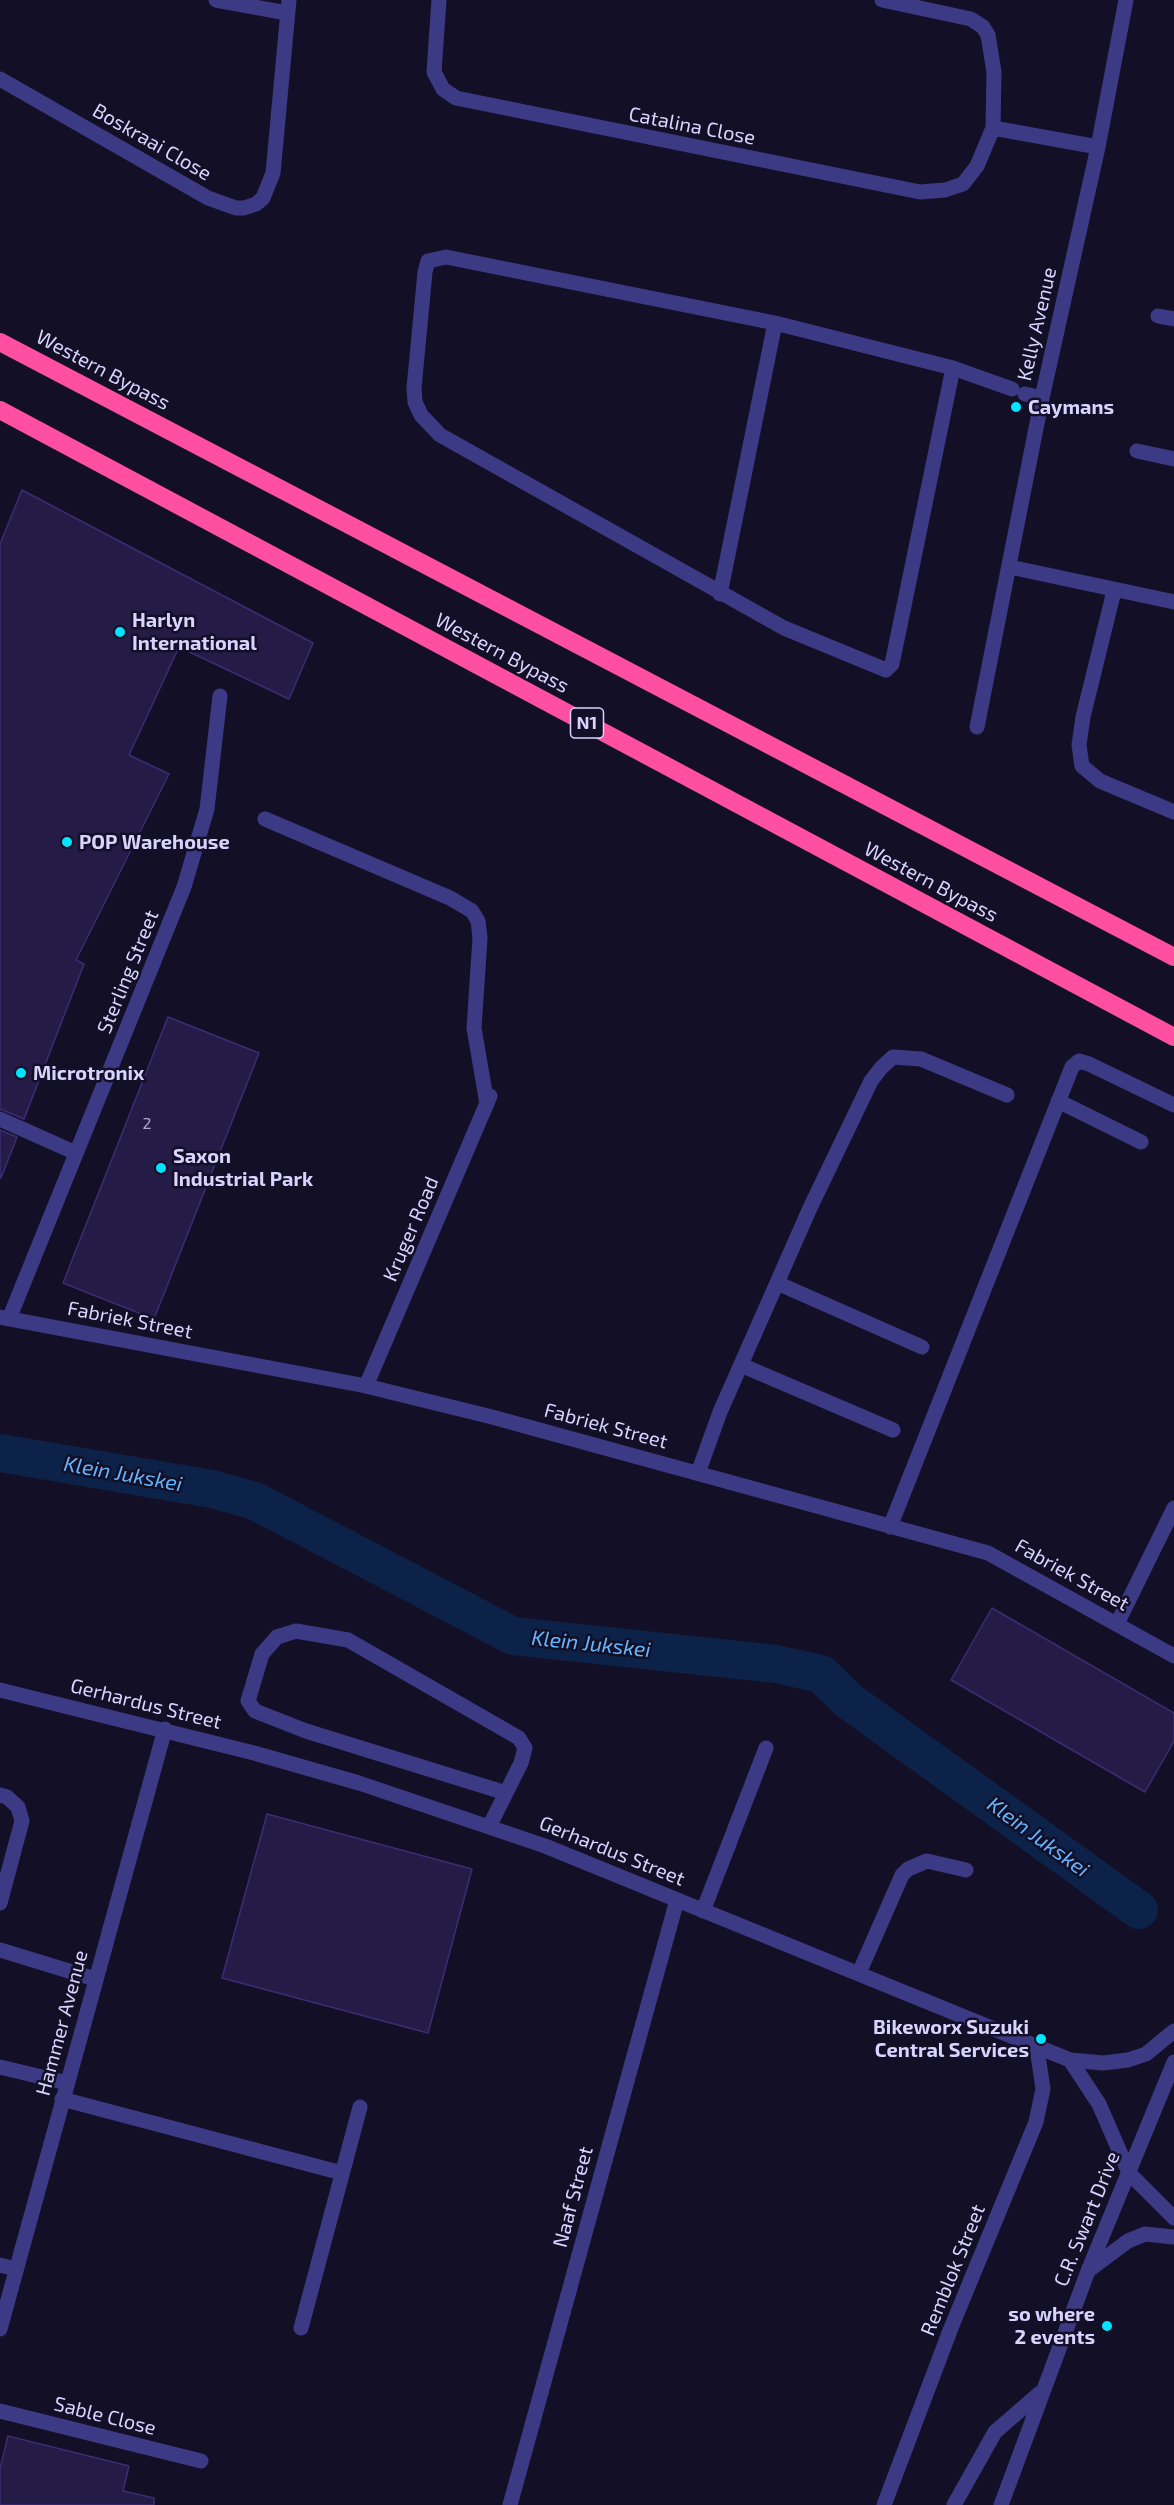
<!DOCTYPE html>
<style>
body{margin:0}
canvas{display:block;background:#130f26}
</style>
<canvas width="1174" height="2505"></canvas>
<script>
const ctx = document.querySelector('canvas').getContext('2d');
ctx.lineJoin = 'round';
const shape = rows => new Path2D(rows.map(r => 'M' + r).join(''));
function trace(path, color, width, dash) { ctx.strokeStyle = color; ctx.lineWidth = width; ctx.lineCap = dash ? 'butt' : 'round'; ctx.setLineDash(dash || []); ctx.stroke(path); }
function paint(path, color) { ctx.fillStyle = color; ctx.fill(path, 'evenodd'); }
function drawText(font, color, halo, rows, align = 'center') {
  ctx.font = font + ' "Exo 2",sans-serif'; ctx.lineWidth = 5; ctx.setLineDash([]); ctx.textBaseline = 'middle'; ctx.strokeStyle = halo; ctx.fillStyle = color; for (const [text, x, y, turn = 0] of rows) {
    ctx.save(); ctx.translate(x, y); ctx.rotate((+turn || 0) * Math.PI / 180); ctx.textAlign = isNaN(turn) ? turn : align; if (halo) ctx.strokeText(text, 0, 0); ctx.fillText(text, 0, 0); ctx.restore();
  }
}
trace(shape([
 [0,1453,212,1489,255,1501,513,1636,776,1664,821,1674,849,1701,1139,1910]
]), '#0c2248', 38);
const building = shape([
 [22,490,313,643,289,699,179,647,129,755,169,774,76,960,84,964,24,1119,0,1109,0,544,22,490],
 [168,1017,259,1053,154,1319,63,1283,168,1017],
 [0,1130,17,1137,1,1178,0,1177,0,1130],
 [992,1608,1174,1713,1174,1741,1145,1792,951,1680,992,1608],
 [267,1814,472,1869,428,2033,222,1978,267,1814],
 [8,2436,129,2466,123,2491,154,2498,154,2505,0,2505,0,2469,8,2436]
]);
paint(building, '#241b47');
trace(building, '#3b2d73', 1.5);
trace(shape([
 [216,0,287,13],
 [439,0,434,72,443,89,456,98,920,192,945,190,963,184,977,166,993,128,994,72,988,35,983,27,971,19,882,0],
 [0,79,208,198,236,208,244,208,256,204,263,198,273,173,289,0],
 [993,128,1098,147],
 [1158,316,1174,319],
 [953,368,892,664,886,670,784,628,440,435,421,415,415,402,414,388,425,272,428,261,446,257,775,323,953,368,1012,389],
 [1025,394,1042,398],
 [1137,451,1174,459],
 [1010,567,1174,602],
 [1114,591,1083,717,1079,745,1082,766,1100,781,1174,812],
 [720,594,775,323],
 [977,727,1042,398,1098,147,1126,0],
 [265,819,450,898,472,911,478,921,480,938,474,1028,487,1104],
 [1058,1101,1141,1142],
 [0,1119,76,1153],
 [777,1283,922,1347],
 [0,1317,366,1386,492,1417,988,1553,1174,1656],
 [9,1319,184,887,207,809,220,696],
 [741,1365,893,1430],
 [366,1386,490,1096],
 [698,1473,720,1412,810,1208,871,1081,881,1068,893,1057,921,1059,1007,1095],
 [890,1527,1072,1067,1079,1061,1089,1064,1174,1105],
 [1117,1624,1174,1508],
 [0,1690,254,1753,359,1783,545,1846,1070,2060,1103,2063,1128,2060,1146,2054,1174,2031],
 [0,1795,7,1797,18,1807,22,1821,0,1903],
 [489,1827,521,1763,525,1748,519,1738,348,1640,296,1631,277,1637,262,1654,248,1701,255,1711,306,1731,506,1793],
 [703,1911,766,1748],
 [0,1950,95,1979],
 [859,1973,902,1875,908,1869,927,1861,966,1870],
 [1070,2060,1099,2104,1129,2173,1174,2218],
 [0,2067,67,2083],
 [62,2099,342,2173],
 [0,2265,16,2269],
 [1089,2270,1128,2241,1145,2234,1174,2237],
 [301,2328,360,2107],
 [0,2329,165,1729],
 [0,2411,201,2461],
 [510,2505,677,1900],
 [884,2505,951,2328,1036,2122,1043,2089,1037,2048],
 [954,2505,995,2432,1040,2393],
 [1001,2505,1088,2271,1174,2062]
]), '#3d3a85', 15);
trace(shape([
 [0,342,1174,957],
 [0,410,1174,1037]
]), '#ff4fa3', 18);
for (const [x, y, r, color] of [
 [1016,407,6,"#00e5ff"],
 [120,632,6,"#00e5ff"],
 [67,842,6,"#00e5ff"],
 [21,1073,6,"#00e5ff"],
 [161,1168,6,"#00e5ff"],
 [1041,2039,6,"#00e5ff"],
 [1107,2326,6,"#00e5ff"]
]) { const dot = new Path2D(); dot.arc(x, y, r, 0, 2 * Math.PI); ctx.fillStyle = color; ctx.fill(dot); trace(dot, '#130f26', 2); }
drawText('16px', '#aca6d1', null, [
 ["2",147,1124]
]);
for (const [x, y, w] of [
 [587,723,33]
]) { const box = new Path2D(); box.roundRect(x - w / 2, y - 15, w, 30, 4.5); ctx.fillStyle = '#130f26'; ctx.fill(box); trace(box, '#d9d4ff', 1.5); }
drawText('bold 18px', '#d9d4ff', null, [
 ["N1",587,723]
]);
drawText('20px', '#d9d4ff', '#130f26', [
 ["Catalina Close",692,126,11],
 ["Boskraai Close",152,142,30],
 ["Kelly Avenue",1037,324,-77],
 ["Western Bypass",103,370,28],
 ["Western Bypass",502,653,28],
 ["Western Bypass",931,882,28],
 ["Sterling Street",128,972,-68],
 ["Kruger Road",411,1229,-67],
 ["Fabriek Street",130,1320,11],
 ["Fabriek Street",606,1426,15],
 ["Fabriek Street",1072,1575,29],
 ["Gerhardus Street",146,1704,14],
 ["Gerhardus Street",612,1851,22],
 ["Hammer Avenue",62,2023,-75],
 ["Naaf Street",573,2197,-75],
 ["C.R. Swart Drive",1087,2219,-68],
 ["Remblok Street",953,2270,-68],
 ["Sable Close",105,2416,14]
]);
drawText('bold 20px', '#d9d4ff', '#130f26', [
 ["Caymans",1028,407],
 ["Harlyn",132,620],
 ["International",132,643],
 ["POP Warehouse",79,842],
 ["Microtronix",33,1073],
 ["Saxon",173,1156],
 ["Industrial Park",173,1179],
 ["Bikeworx Suzuki",1029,2027,"right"],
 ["Central Services",1029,2050,"right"],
 ["so where",1095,2314,"right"],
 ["2 events",1095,2337,"right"]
], 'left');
drawText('italic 21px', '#62b6ff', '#130f26', [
 ["Klein Jukskei",123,1474,10],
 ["Klein Jukskei",591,1644,6],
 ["Klein Jukskei",1038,1837,36]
]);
</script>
